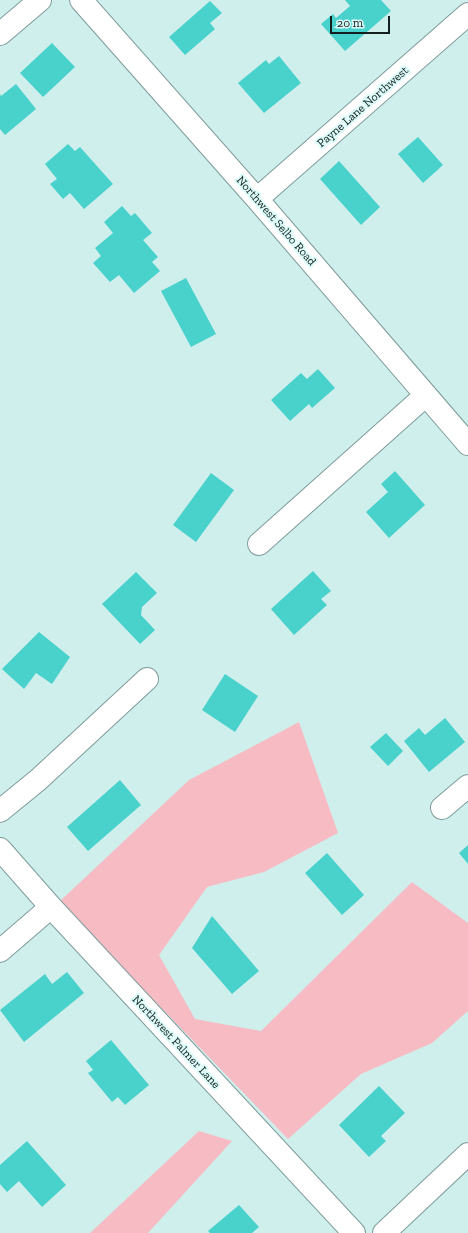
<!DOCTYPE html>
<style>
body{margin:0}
#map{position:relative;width:468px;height:1233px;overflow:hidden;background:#cfefed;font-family:"Zilla Slab",serif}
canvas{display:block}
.scale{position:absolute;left:330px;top:16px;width:60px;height:18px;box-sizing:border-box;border:2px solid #131e1e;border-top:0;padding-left:5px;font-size:12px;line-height:14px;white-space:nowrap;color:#131e1e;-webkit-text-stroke:3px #dcfcfa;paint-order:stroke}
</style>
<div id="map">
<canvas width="468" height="1233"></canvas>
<div class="scale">20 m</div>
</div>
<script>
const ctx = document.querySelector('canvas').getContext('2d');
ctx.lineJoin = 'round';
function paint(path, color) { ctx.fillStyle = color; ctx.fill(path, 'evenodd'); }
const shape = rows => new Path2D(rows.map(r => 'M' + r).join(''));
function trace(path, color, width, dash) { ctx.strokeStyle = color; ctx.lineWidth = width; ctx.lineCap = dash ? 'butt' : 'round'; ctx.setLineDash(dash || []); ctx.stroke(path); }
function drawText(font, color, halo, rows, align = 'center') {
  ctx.font = font + ' "Zilla Slab",serif'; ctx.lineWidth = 4; ctx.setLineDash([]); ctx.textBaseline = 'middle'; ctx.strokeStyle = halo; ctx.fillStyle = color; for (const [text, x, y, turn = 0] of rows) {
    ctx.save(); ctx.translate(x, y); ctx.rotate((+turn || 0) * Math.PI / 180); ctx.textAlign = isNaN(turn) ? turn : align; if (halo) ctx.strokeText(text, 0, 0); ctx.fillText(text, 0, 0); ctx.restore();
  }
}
paint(shape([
 [299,722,338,833,264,872,207,887,159,955,195,1019,261,1031,412,882,468,923,468,1011,432,1043,361,1074,288,1139,59,902,189,780],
 [199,1131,232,1141,148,1233,90,1233]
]), '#f7bcc3');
paint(shape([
 [345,0,381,0,391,11,345,51,321,24,333,14,336,18,350,6],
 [210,1,222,13,210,23,215,29,185,55,169,37],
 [52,43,75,67,43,97,20,73],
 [279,56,301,83,264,113,238,83,266,60,269,64],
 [16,84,36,109,5,135,0,129,0,94,1,96],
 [418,137,443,165,423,183,398,154],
 [68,144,75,151,80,147,113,184,84,209,70,193,63,199,50,184,57,179,45,164],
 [339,161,380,207,361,225,320,179],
 [122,206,131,216,135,213,152,233,143,240,158,257,152,262,160,271,134,293,119,275,110,282,93,263,101,256,95,248,113,233,104,222],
 [186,278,216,334,191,347,161,291],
 [318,369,335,388,312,408,309,404,290,421,271,400,301,373,307,379],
 [395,471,425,505,389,538,366,512,388,492,381,484],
 [211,473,234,490,196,542,173,525],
 [313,571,331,591,321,599,327,605,294,635,271,609],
 [136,572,157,593,142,607,141,615,155,630,140,644,102,604],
 [39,632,70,657,52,684,36,673,24,689,2,669],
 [225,674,258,696,235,732,202,710],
 [445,718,465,742,429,772,404,741,419,728,425,735],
 [386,733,403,751,388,766,370,747],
 [120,780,141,805,88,851,67,827],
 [468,845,468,864,459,853],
 [327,853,364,895,342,915,305,873],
 [212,916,259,971,232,994,192,948],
 [67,972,84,993,24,1042,0,1010,45,974,52,984],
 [111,1040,149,1085,125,1105,118,1097,112,1102,88,1073,93,1070,86,1061],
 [379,1086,405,1113,381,1136,386,1141,369,1157,339,1125],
 [27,1141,66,1185,42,1207,19,1181,7,1192,0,1184,0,1165],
 [239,1205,259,1227,252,1233,210,1233,208,1231]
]), '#49d1cc');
const minor = shape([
 [81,0,257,199,468,444],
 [0,34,40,0],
 [257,199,468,14],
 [259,544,426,395],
 [442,808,468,786],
 [0,811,38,780,147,679],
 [0,849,51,907,354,1233],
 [0,951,51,907],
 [384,1233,468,1154]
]);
trace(minor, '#7e9b9a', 24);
trace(minor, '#fff', 22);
drawText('12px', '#131e1e', '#dcfcfa', [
 ["Payne Lane Northwest",363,107,-41],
 ["Northwest Selbo Road",276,221,49],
 ["Northwest Palmer Lane",176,1042,47]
]);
</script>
